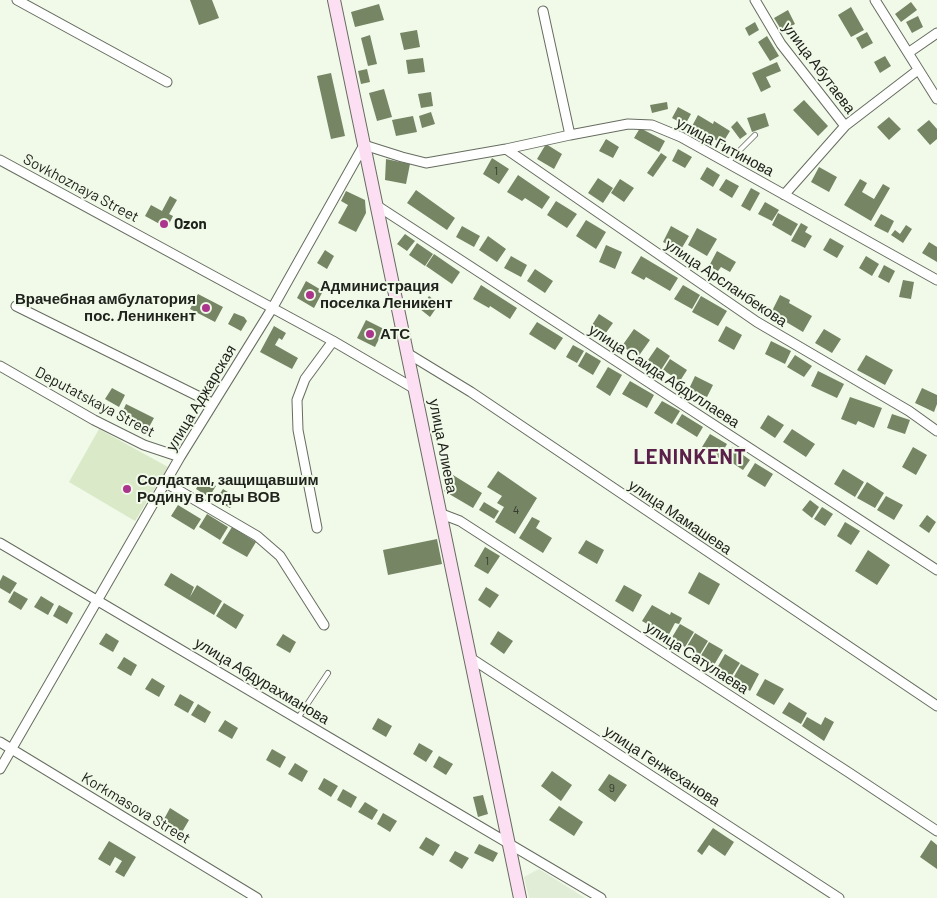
<!DOCTYPE html>
<meta charset="utf-8">
<style>
body{margin:0}
canvas{display:block;background:#f1f9e9}
</style>
<canvas width="937" height="898"></canvas>
<script>
const ctx = document.querySelector('canvas').getContext('2d');
ctx.lineJoin = 'round';
function paint(path, color) { ctx.fillStyle = color; ctx.fill(path, 'evenodd'); }
const shape = rows => new Path2D(rows.map(r => 'M' + r).join(''));
function trace(path, color, width, dash) { ctx.strokeStyle = color; ctx.lineWidth = width; ctx.lineCap = dash ? 'butt' : 'round'; ctx.setLineDash(dash || []); ctx.stroke(path); }
function drawText(font, color, halo, rows, align = 'center') {
  ctx.font = font + ' Barlow,sans-serif'; ctx.lineWidth = 4; ctx.setLineDash([]); ctx.textBaseline = 'middle'; ctx.strokeStyle = halo; ctx.fillStyle = color; for (const [text, x, y, turn = 0] of rows) {
    ctx.save(); ctx.translate(x, y); ctx.rotate((+turn || 0) * Math.PI / 180); ctx.textAlign = isNaN(turn) ? turn : align; if (halo) ctx.strokeText(text, 0, 0); ctx.fillText(text, 0, 0); ctx.restore();
  }
}
paint(shape([
 [539,869,585,898,529,898,524,877]
]), '#e2edd7');
paint(shape([
 [99,429,168,467,135,521,69,482]
]), '#daeac9');
paint(shape([
 [190,0,212,0,219,18,199,25],
 [911,2,917,10,901,22,895,14],
 [379,4,384,20,355,27,351,12],
 [851,7,864,30,851,37,838,15],
 [788,10,795,24,782,31,774,18],
 [918,16,923,27,912,33,906,22],
 [755,22,759,30,749,36,745,28],
 [417,30,420,47,404,50,400,33],
 [867,32,873,43,862,49,856,38],
 [370,35,377,64,368,66,361,38],
 [767,36,779,56,770,61,758,42],
 [885,56,891,66,880,73,874,62],
 [423,58,425,72,408,74,406,60],
 [777,62,781,71,766,77,771,87,761,92,752,73],
 [367,69,370,82,361,84,358,71],
 [331,73,345,136,331,139,317,76],
 [384,89,392,117,377,121,369,93],
 [431,92,433,106,421,108,418,94],
 [804,100,828,126,818,136,793,110],
 [667,102,668,109,652,113,650,105],
 [678,107,691,114,685,125,672,118],
 [431,112,435,124,422,128,419,116],
 [765,113,769,126,752,132,747,118],
 [698,115,713,124,714,121,730,131,722,144,706,134,705,137,691,128],
 [413,116,417,132,396,136,392,120],
 [889,117,901,129,889,140,877,127],
 [929,120,937,129,937,139,930,145,917,130],
 [737,121,747,134,740,139,731,127],
 [640,128,665,141,659,152,634,138],
 [606,139,619,147,613,158,599,151],
 [546,144,562,154,554,169,537,159],
 [678,149,692,157,685,168,672,161],
 [661,153,667,157,653,177,647,173],
 [492,158,509,169,499,184,483,174],
 [386,159,410,164,406,184,385,180],
 [707,167,720,175,713,187,700,179],
 [819,167,837,177,829,192,811,182],
 [518,175,550,197,542,209,525,198,522,201,507,192],
 [598,178,613,188,603,203,588,193],
 [620,179,634,188,624,202,611,193],
 [726,179,739,186,732,198,719,190],
 [860,179,867,183,862,192,874,199,883,184,890,188,871,221,844,205],
 [751,188,760,193,750,211,741,206],
 [416,190,455,218,447,230,407,203],
 [346,191,365,200,366,213,356,232,338,223,348,205,341,201],
 [170,196,177,200,169,214,173,216,167,228,145,216,151,205,162,211],
 [556,201,577,214,567,228,547,215],
 [765,202,779,210,772,221,758,214],
 [778,213,798,224,791,236,772,225],
 [881,214,894,221,888,233,874,226],
 [586,220,606,232,596,249,576,236],
 [801,223,808,227,805,232,812,236,805,248,791,241],
 [906,225,912,229,903,243,891,235,895,230,900,234],
 [462,226,480,236,474,247,456,237],
 [671,226,689,236,680,251,663,242],
 [697,228,717,239,707,256,688,245],
 [405,234,415,241,407,251,397,244],
 [488,236,506,249,497,262,479,250],
 [830,238,844,246,837,258,823,250],
 [929,242,937,247,937,262,922,253],
 [417,243,433,254,425,266,409,255],
 [606,245,622,252,615,269,599,262],
 [325,250,334,256,327,269,317,263],
 [717,251,736,262,730,272,721,267,718,271,709,266],
 [434,254,460,272,452,284,426,266],
 [511,256,527,265,521,277,504,268],
 [641,256,678,278,670,291,646,277,644,280,631,273],
 [866,256,879,264,872,276,859,268],
 [884,265,895,271,889,283,878,277],
 [535,269,553,281,545,293,527,281],
 [903,280,914,282,911,299,899,297],
 [306,281,323,291,314,308,297,298],
 [481,285,517,308,510,319,490,306,489,308,473,299],
 [683,285,700,295,692,309,674,299],
 [198,294,223,307,215,322,190,309],
 [780,295,790,300,789,303,812,316,803,332,771,313],
 [429,296,439,304,430,317,420,309],
 [701,296,727,311,718,326,692,312],
 [234,313,244,317,247,321,241,331,228,324],
 [599,314,613,323,605,334,592,325],
 [366,320,384,329,375,347,357,338],
 [537,322,563,338,555,350,529,334],
 [274,326,286,333,282,340,279,338,275,345,298,358,292,369,260,352],
 [726,326,742,335,734,350,718,341],
 [634,329,650,340,638,357,622,346],
 [824,329,841,339,832,353,815,343],
 [771,341,791,351,785,364,765,354],
 [573,345,584,351,577,363,566,357],
 [657,347,670,356,661,370,648,360],
 [586,352,601,361,593,375,578,366],
 [795,355,812,366,804,377,787,367],
 [866,355,893,370,885,385,857,370],
 [670,359,687,370,680,381,663,370],
 [608,367,622,375,610,396,596,387],
 [818,371,844,384,837,398,811,386],
 [695,376,713,385,707,397,689,389],
 [630,381,654,395,647,408,622,394],
 [112,388,125,395,119,407,105,399],
 [922,388,937,395,937,404,934,412,915,403],
 [850,397,882,408,874,428,858,421,856,425,841,419],
 [662,401,680,411,672,424,654,413],
 [126,404,154,418,148,429,121,415],
 [682,414,703,427,697,437,676,424],
 [892,414,910,420,905,434,887,428],
 [768,415,784,425,775,438,760,428],
 [792,429,815,444,806,457,783,442],
 [710,434,727,444,719,458,702,447],
 [732,447,750,460,743,470,725,458],
 [913,447,927,455,916,475,902,467],
 [755,463,773,474,765,487,747,476],
 [843,469,864,482,855,497,834,484],
 [498,471,537,498,515,534,495,522,504,507,497,503,502,496,487,487],
 [453,475,482,493,473,508,444,491],
 [202,478,216,486,209,497,196,489],
 [867,482,884,493,875,508,857,498],
 [223,489,236,497,230,508,216,500],
 [886,496,903,505,894,520,877,510],
 [810,500,819,507,812,518,802,510],
 [484,502,499,511,494,519,479,510],
 [178,505,201,519,194,530,171,516],
 [822,507,833,514,825,526,814,519],
 [207,514,228,527,220,540,199,527],
 [927,515,936,522,929,533,919,526],
 [532,517,540,521,536,528,552,538,543,553,519,538],
 [845,522,860,531,851,545,837,536],
 [232,527,256,542,247,557,222,543],
 [437,539,442,564,388,575,383,550],
 [586,540,604,550,597,564,578,553],
 [485,547,500,556,488,574,474,566],
 [868,550,890,565,877,585,855,571],
 [699,572,720,584,709,605,688,593],
 [171,573,194,587,190,597,197,585,222,601,214,615,164,585],
 [3,575,17,583,10,594,0,588,0,581],
 [624,585,642,595,633,612,615,601],
 [486,587,499,595,490,608,478,600],
 [14,591,28,599,21,610,8,602],
 [41,596,54,604,48,615,34,607],
 [224,603,244,615,236,629,216,616],
 [59,605,73,613,67,624,53,616],
 [652,605,670,615,671,612,682,618,679,624,675,623,668,636,642,621],
 [680,624,694,632,685,647,671,639],
 [498,631,513,641,504,654,490,644],
 [106,633,119,641,113,652,99,644],
 [695,633,708,641,699,656,686,648],
 [283,634,296,642,290,653,276,645],
 [709,642,723,650,714,665,700,657],
 [725,654,740,663,731,677,717,668],
 [124,657,137,665,131,676,117,668],
 [741,664,759,674,750,691,732,680],
 [152,678,165,686,159,697,145,689],
 [765,679,784,689,774,705,756,695],
 [180,694,194,702,188,713,174,705],
 [789,702,807,713,801,724,782,713],
 [198,704,211,712,205,723,191,715],
 [807,717,821,725,825,717,834,722,824,741,802,726],
 [378,718,392,726,386,737,372,729],
 [225,720,238,728,232,739,218,731],
 [419,743,433,751,426,762,413,754],
 [272,749,286,757,280,768,266,760],
 [439,756,453,764,446,775,433,767],
 [295,763,308,771,302,782,288,774],
 [552,771,572,785,561,801,541,786],
 [609,774,627,785,615,802,598,790],
 [324,778,338,786,331,797,318,789],
 [343,789,357,797,351,808,337,800],
 [483,795,488,814,478,817,473,797],
 [365,802,378,810,372,820,358,812],
 [559,806,583,822,574,836,549,820],
 [170,808,189,820,182,832,163,821],
 [383,813,397,821,390,832,377,824],
 [713,828,734,842,725,856,709,845,702,855,697,851],
 [426,837,440,845,433,856,419,848],
 [931,840,937,845,937,869,920,857],
 [109,841,136,857,124,877,115,872,122,861,115,857,110,866,98,859],
 [479,844,498,853,493,862,474,853],
 [455,851,469,858,462,869,449,861]
]), '#768664');
const lane = shape([
 [727,163,755,135],
 [298,718,328,673]
]);
const street = shape([
 [17,0,167,82],
 [755,0,781,44,845,126],
 [875,0,937,99],
 [543,11,570,135],
 [908,53,937,33],
 [506,149,757,322,909,411,937,431],
 [0,160,333,341,415,389],
 [784,195,845,126,918,70],
 [376,205,937,570],
 [16,306,212,403],
 [407,353,471,392,937,706],
 [0,366,94,420,144,445,180,457],
 [166,483,257,536,280,556,324,625],
 [439,513,460,521,848,772,937,831],
 [317,528,298,430,297,400,305,379,333,341],
 [0,543,601,898],
 [469,657,839,898],
 [0,742,257,898],
 [0,769,180,457,273,307,364,145,402,157,426,163,506,149,570,135,628,124,652,125,681,137,937,280]
]);
const secondary = shape([
 [334,0,520,898]
]);
trace(lane, '#666d60', 6);
trace(street, '#666d60', 11);
trace(secondary, '#666d60', 14);
trace(lane, '#fff', 4.5);
trace(street, '#fff', 9);
trace(secondary, '#fcdff2', 12);
for (const [x, y, r, color] of [
 [164,224,5,"#ab358c"],
 [310,295,5,"#ab358c"],
 [206,308,5,"#ab358c"],
 [370,334,5,"#ab358c"],
 [127,489,5,"#ab358c"]
]) { const dot = new Path2D(); dot.arc(x, y, r, 0, 2 * Math.PI); ctx.fillStyle = color; ctx.fill(dot); trace(dot, '#f1f9e9', 2); }
drawText('12px', '#363c2f', null, [
 ["1",496,171],
 ["4",516,510],
 ["1",487,561],
 ["9",612,788]
]);
drawText('15px', '#20231d', '#f1f9e9', [
 ["улица Абутаева",819,68,53],
 ["улица Гитинова",725,147,28],
 ["Sovkhoznaya Street",81,188,28],
 ["улица Арсланбекова",726,283,34],
 ["улица Саида Абдуллаева",664,376,33],
 ["улица Аджарская",201,398,-59],
 ["Deputatskaya Street",95,402,28],
 ["улица Алиева",443,446,79],
 ["улица Мамашева",680,517,34],
 ["улица Сатулаева",697,658,33],
 ["улица Абдурахманова",262,681,31],
 ["улица Генжеханова",662,766,33],
 ["Korkmasova Street",136,808,31]
]);
drawText('bold 15px', '#20231d', '#f1f9e9', [
 ["Ozon",174,224],
 ["Администрация",320,286],
 ["поселка Леникент",320,303],
 ["Врачебная амбулатория",196,299,"right"],
 ["пос. Ленинкент",196,316,"right"],
 ["АТС",380,334],
 ["Солдатам, защищавшим",137,480],
 ["Родину в годы ВОВ",137,497]
], 'left');
ctx.letterSpacing = '1px';
drawText('bold 20px', '#5a2049', '#f1f9e9', [
 ["LENINKENT",690,457]
]);
ctx.letterSpacing = '0px';
</script>
